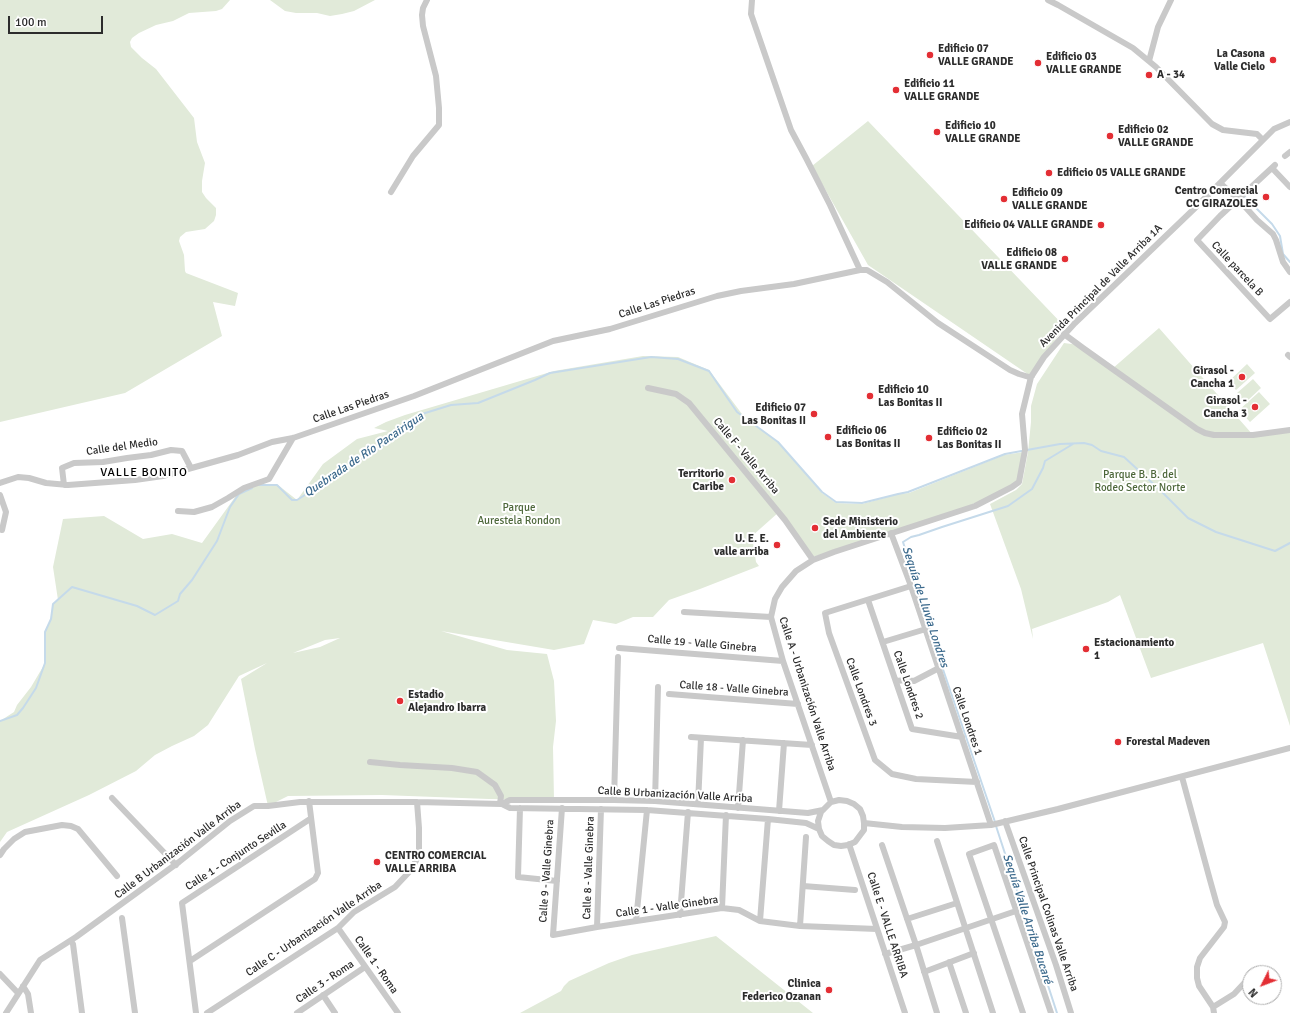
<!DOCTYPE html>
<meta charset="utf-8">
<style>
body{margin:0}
#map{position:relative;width:1290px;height:1013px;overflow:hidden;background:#fff;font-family:Signika,sans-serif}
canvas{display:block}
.north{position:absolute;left:1242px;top:965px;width:40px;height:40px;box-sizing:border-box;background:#fff;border:1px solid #ababab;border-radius:50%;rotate:228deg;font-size:11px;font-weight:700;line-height:16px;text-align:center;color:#2c2c2c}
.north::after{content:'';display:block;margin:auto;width:14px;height:18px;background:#e32e34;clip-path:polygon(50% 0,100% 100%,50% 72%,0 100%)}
.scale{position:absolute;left:8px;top:16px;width:95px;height:18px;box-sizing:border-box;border:2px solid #2c2c2c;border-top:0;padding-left:5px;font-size:12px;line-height:14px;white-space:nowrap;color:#2c2c2c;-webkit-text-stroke:3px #fff;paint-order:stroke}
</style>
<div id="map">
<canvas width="1290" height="1013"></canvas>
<div class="north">N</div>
<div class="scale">100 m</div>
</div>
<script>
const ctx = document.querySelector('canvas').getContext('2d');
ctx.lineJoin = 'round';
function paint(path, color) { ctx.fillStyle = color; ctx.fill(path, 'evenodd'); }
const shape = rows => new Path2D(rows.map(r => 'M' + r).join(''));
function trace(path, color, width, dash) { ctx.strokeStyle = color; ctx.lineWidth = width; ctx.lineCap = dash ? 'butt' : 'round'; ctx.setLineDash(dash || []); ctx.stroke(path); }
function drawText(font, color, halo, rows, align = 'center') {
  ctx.font = font + ' Signika,sans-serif'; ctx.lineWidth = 4; ctx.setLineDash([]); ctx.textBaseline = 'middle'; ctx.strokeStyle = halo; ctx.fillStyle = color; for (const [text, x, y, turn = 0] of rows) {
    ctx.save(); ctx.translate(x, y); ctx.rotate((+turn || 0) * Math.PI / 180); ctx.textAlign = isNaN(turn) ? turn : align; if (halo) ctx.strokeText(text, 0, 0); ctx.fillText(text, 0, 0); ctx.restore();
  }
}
paint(shape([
 [0,0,230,0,222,9,216,11,189,13,173,21,156,25,139,33,132,38,130,42,131,47,142,58,156,69,194,118,197,142,205,163,202,181,202,192,206,198,216,208,216,215,214,221,205,229,186,232,180,237,179,241,184,255,185,271,186,273,238,293,235,306,213,302,222,336,125,393,0,422],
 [270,0,375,0,354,11,342,14,330,16,317,13,296,13,285,11],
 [868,121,1065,327,1029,375,868,265,812,166],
 [1159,328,1253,435,1290,430,1290,726,1263,643,1151,678,1120,595,1108,602,1032,629,1033,639,1021,589,990,504,1016,490,1022,484,1028,452,1031,422,1031,406,1037,384,1064,343,1079,345,1112,369],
 [643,356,678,357,709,370,745,418,778,442,822,493,836,503,862,504,899,494,909,493,1004,455,1024,452,1018,481,1012,486,962,509,813,557,779,512,752,536,756,562,759,566,700,589,669,600,653,617,633,617,616,624,593,620,584,644,554,650,441,631,507,650,547,654,554,681,556,721,553,747,554,800,489,799,382,795,288,796,268,806,255,749,241,679,267,663,239,676,208,725,194,736,172,746,155,755,136,771,89,795,7,832,0,842,0,721,14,712,17,705,31,687,44,665,45,632,51,619,53,604,58,600,53,567,63,519,104,516,143,539,172,534,202,543,238,493,257,484,278,485,297,500,323,464,357,439,388,431,374,428,386,422,405,415,554,371],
 [340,638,320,647,293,653,325,640],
 [1247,364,1255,373,1236,390,1228,382],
 [1253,379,1261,388,1245,403,1237,393],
 [1259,392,1270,404,1250,422,1239,410],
 [716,936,813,1013,520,1013,561,991,564,986,569,981,609,963,632,955]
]), '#e1ead9');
trace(shape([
 [1244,197,1245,197,1272,224,1280,236,1283,254,1290,262],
 [258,485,277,485,292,500,297,500,381,447,413,419,422,414,451,405,478,403,535,380,550,373,651,357,678,359,709,371,737,412,778,442,822,492,836,502,862,503,898,494,908,492,1005,454,1060,444,1084,443,1092,445,1101,451,1124,457,1160,490,1188,518,1216,532,1275,551,1290,543],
 [0,721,17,715,23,708,36,688,45,663,45,632,51,619,53,604,72,587,137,606,155,615,178,601,180,594,192,580,217,541,230,507,239,494,252,488],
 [995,822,933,640,903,542,911,537,919,535,942,527,1008,506,1032,489,1043,468,1045,461,1073,444],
 [996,826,1057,1013]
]), '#c5daea', 2);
trace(shape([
 [752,0,751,14,791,130,806,158,830,205,860,270],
 [1048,0,1058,5,1133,48,1156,67,1212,124,1223,130,1257,134,1263,140],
 [1149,61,1158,27,1171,0],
 [1285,156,1290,152],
 [1275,165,1220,216,1197,240,1270,319,1290,302],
 [1272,168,1290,187],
 [1220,183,1239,200,1257,220,1273,234,1276,240,1283,262,1290,272],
 [391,192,413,156,439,125,439,108,436,76,423,26,422,15,423,8,427,0],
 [1064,334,1083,348,1197,429,1205,433,1214,435,1253,435,1290,430],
 [1288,355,1290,357],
 [648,388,676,394,689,403,785,520,813,560],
 [0,483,18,477,29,478,46,483,68,485,135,480,163,476,238,455,272,442,293,438,414,396,553,341,610,329,717,296,741,291,794,284,860,270,867,270,887,282,938,323,1010,370,1019,374,1029,377,1032,376],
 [64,485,62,468,74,463,103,462,127,458,151,455,171,450,182,451,191,468],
 [0,495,6,512,2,530],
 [178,511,194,512,212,507,228,498,244,488,269,479,293,438],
 [891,533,911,586,991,825],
 [911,586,825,613,829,633,875,760,892,774,916,779,977,782],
 [868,600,912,729,962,737],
 [684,612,771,617],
 [883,642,926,629],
 [619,648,783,661],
 [896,681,906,680,914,681,939,668],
 [669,694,798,704],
 [691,737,812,745],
 [370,762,400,765,452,768,477,772,495,785,501,796,500,804],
 [1182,777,1210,880,1217,905,1225,922,1224,927,1200,958,1197,967,1197,978,1199,986,1213,1007,1214,1013],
 [112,798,176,865],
 [614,800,618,657],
 [839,800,847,801,854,804,860,809,863,816,864,823,864,830,855,842,848,845,841,846,834,845,828,841,822,836,819,829,818,821,821,812,831,802,839,800],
 [655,801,658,687],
 [831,802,783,661,771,617,775,599,782,587,796,571,813,560,834,552,975,506,1012,487,1019,482,1025,450,1022,414,1031,377,1044,357,1075,323,1195,208,1274,129,1290,122],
 [502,804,510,800,614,800,655,801,808,813,823,810],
 [698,804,701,738],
 [520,808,518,877,557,881],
 [562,808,553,935,597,927,722,908,739,910,760,921,800,926,877,929],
 [738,808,743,740],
 [779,811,784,743],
 [1005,821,1056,965,1071,1013],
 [864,823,902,827,945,828,991,825,1058,809,1290,748],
 [937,841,993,1013],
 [849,844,905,1013],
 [882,845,916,945,937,1013],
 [0,855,4,849,14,839,25,832,62,825,71,826,78,829,117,876],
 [803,886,855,890],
 [722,908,726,815],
 [680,915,688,812],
 [122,918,135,1013],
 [907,919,957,903],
 [636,921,647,810],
 [760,921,768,819],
 [800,926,806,837],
 [597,927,601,809],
 [338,928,398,1013],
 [73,944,82,1013],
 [885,954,916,945,1016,911],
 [190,961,315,879,318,873,309,801],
 [949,962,966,1013],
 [924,972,974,953],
 [0,974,18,993],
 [23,986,28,994,31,1013],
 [323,995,335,1013],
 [1213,1007,1234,994,1248,979],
 [6,1013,40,960,76,937,179,862,230,821,254,806,268,806,300,802,417,802,502,804,510,808,647,810,768,819,806,823,819,829],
 [196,1013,182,903,310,819],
 [207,1013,338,928,354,912,395,887,411,870,419,855,419,828,417,802],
 [297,1013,365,967],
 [1023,1013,969,854,994,845,1051,1013]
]), '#c9c9c9', 6);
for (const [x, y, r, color] of [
 [930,55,4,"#e32e34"],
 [1273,60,4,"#e32e34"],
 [1038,63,4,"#e32e34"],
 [1149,75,4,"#e32e34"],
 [896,90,4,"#e32e34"],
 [937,132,4,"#e32e34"],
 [1110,136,4,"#e32e34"],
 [1049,173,4,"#e32e34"],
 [1266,197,4,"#e32e34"],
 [1004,199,4,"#e32e34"],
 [1101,225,4,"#e32e34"],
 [1065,259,4,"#e32e34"],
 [1242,377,4,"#e32e34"],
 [870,396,4,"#e32e34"],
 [1255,407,4,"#e32e34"],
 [814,414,4,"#e32e34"],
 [828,437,4,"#e32e34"],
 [929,438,4,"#e32e34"],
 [732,480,4,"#e32e34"],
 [815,528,4,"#e32e34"],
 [777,545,4,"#e32e34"],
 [1086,649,4,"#e32e34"],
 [400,701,4,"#e32e34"],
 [1118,742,4,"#e32e34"],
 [377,862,4,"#e32e34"],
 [829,990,4,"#e32e34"]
]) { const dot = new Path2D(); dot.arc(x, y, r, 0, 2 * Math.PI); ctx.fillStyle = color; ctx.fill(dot); trace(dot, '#fff', 1.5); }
drawText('bold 11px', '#2c2c2c', '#fff', [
 ["Edificio 07",938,49],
 ["VALLE GRANDE",938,62],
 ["La Casona",1265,54,"right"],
 ["Valle Cielo",1265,67,"right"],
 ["Edificio 03",1046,57],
 ["VALLE GRANDE",1046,70],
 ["A - 34",1157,75],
 ["Edificio 11",904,84],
 ["VALLE GRANDE",904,97],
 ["Edificio 10",945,126],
 ["VALLE GRANDE",945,139],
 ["Edificio 02",1118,130],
 ["VALLE GRANDE",1118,143],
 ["Edificio 05 VALLE GRANDE",1057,173],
 ["Centro Comercial",1258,191,"right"],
 ["CC GIRAZOLES",1258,204,"right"],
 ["Edificio 09",1012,193],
 ["VALLE GRANDE",1012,206],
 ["Edificio 04 VALLE GRANDE",1093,225,"right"],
 ["Edificio 08",1057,253,"right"],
 ["VALLE GRANDE",1057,266,"right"],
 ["Girasol -",1234,371,"right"],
 ["Cancha 1",1234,384,"right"],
 ["Edificio 10",878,390],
 ["Las Bonitas II",878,403],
 ["Girasol -",1247,401,"right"],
 ["Cancha 3",1247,414,"right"],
 ["Edificio 07",806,408,"right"],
 ["Las Bonitas II",806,421,"right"],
 ["Edificio 06",836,431],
 ["Las Bonitas II",836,444],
 ["Edificio 02",937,432],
 ["Las Bonitas II",937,445],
 ["Territorio",724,474,"right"],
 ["Caribe",724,487,"right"],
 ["Sede Ministerio",823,522],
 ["del Ambiente",823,535],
 ["U. E. E.",769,539,"right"],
 ["valle arriba",769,552,"right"],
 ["Estacionamiento",1094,643],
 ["1",1094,656],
 ["Estadio",408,695],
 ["Alejandro Ibarra",408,708],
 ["Forestal Madeven",1126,742],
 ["CENTRO COMERCIAL",385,856],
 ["VALLE ARRIBA",385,869],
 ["Clinica",821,984,"right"],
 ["Federico Ozanan",821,997,"right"]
], 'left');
drawText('11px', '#2c2c2c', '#fff', [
 ["Calle parcela B",1237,269,47],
 ["Avenida Principal de Valle Arriba 1A",1101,286,-45],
 ["Calle Las Piedras",657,303,-18],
 ["Calle Las Piedras",351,407,-19],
 ["Calle del Medio",122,447,-8],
 ["Calle F - Valle Arriba",746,456,50],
 ["Calle 19 - Valle Ginebra",702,644,5],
 ["Calle Londres 2",908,685,71],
 ["Calle 18 - Valle Ginebra",734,689,4],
 ["Calle Londres 3",861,692,70],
 ["Calle A - Urbanización Valle Arriba",807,694,72],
 ["Calle Londres 1",967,721,71],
 ["Calle B Urbanización Valle Arriba",675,795,3],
 ["Calle B Urbanización Valle Arriba",178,850,-37],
 ["Calle 1 - Conjunto Sevilla",236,856,-33],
 ["Calle 8 - Valle Ginebra",589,868,-88],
 ["Calle 9 - Valle Ginebra",547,871,-86],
 ["Calle 1 - Valle Ginebra",667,907,-8],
 ["Calle Principal Colinas Valle Arriba",1048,914,71],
 ["Calle E - VALLE ARRIBA",887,925,72],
 ["Calle C - Urbanización Valle Arriba",314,929,-34],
 ["Calle 1 - Roma",376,965,55],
 ["Calle 3 - Roma",325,982,-34]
]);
drawText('11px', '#4d673a', '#fff', [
 ["Parque B. B. del",1140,475],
 ["Rodeo Sector Norte",1140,488],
 ["Parque",519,508],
 ["Aurestela Rondon",519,521]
]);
drawText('italic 12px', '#3c6a8d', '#fff', [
 ["Quebrada de Río Pacairigua",364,455,-34],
 ["Sequía de Lluvia Londres",925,607,72],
 ["Sequía Valle Arriba Bucaré",1027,919,72]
]);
ctx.letterSpacing = '1px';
drawText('12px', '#000', '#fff', [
 ["VALLE BONITO",144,473]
]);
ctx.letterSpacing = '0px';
</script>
